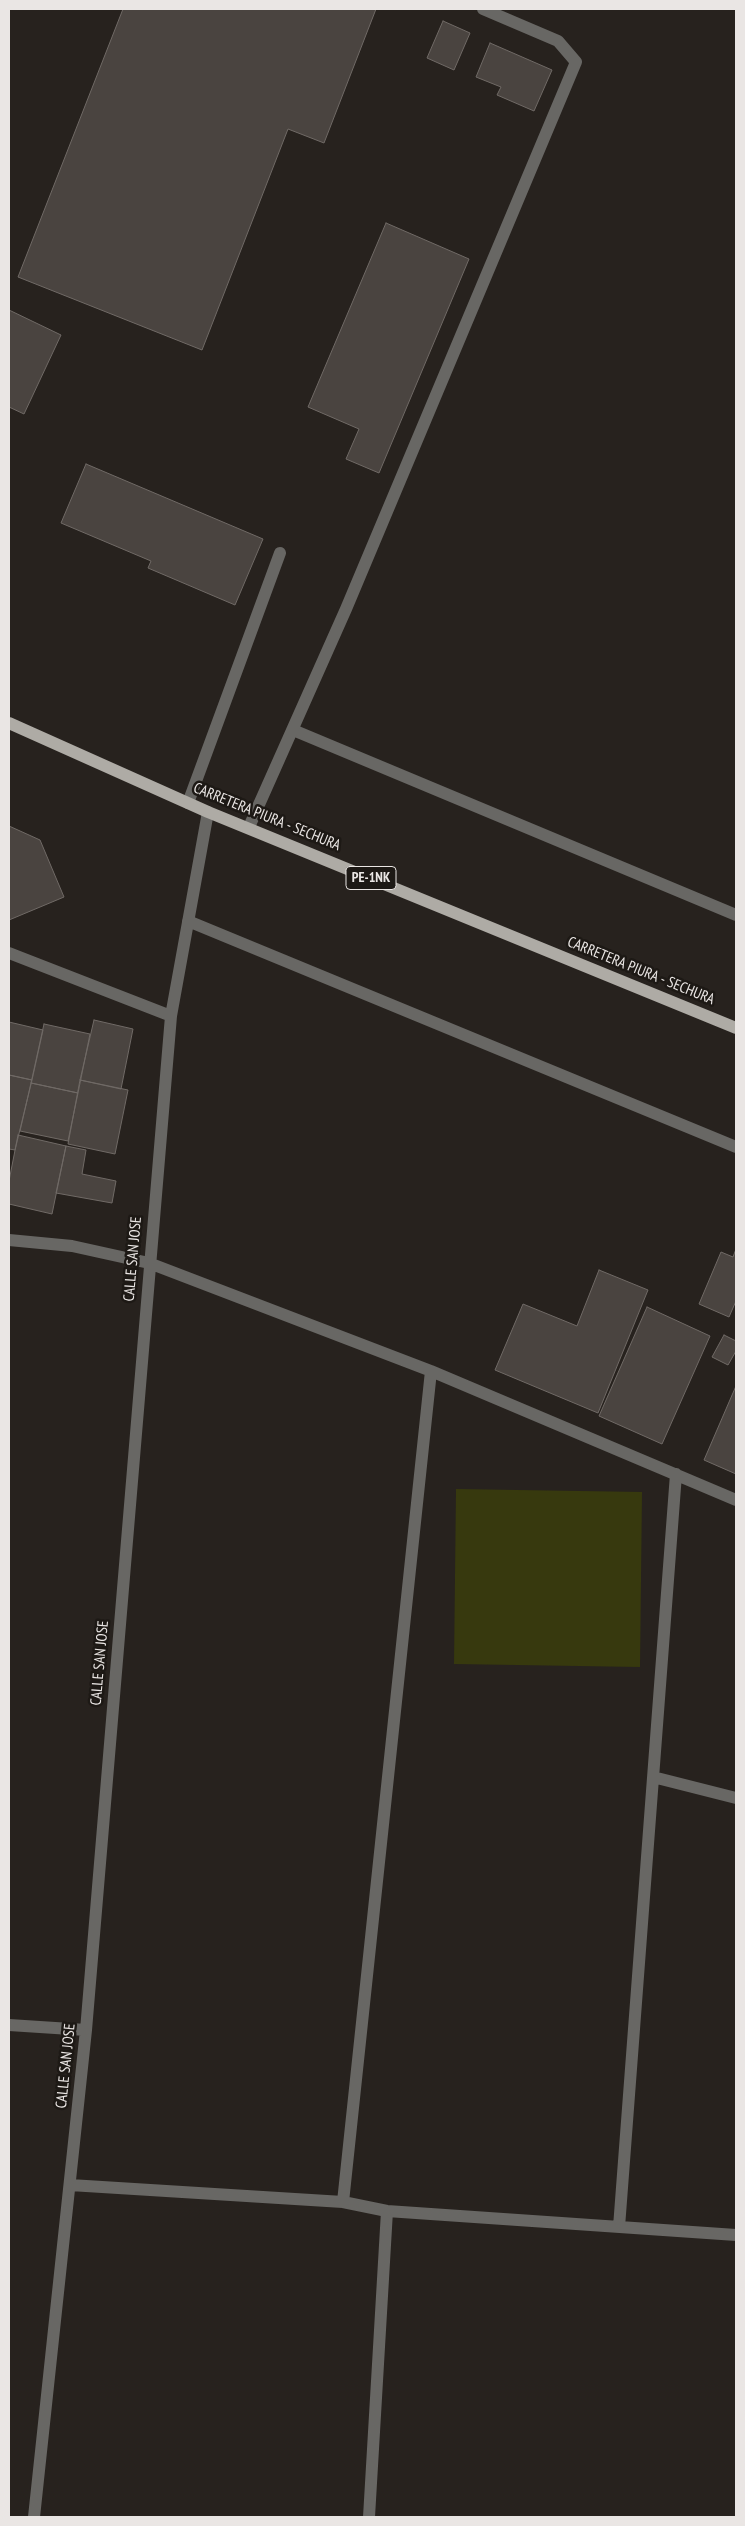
<!DOCTYPE html>
<style>
body{margin:0}
#map{position:relative;width:745px;height:2526px;overflow:hidden;background:#27221e;font-family:"PT Sans Narrow",sans-serif}
canvas{display:block}
.frame{position:absolute;inset:0;border:10px solid #eae6e4;pointer-events:none}
</style>
<div id="map">
<canvas width="745" height="2526"></canvas>
<div class="frame"></div>
</div>
<script>
const ctx = document.querySelector('canvas').getContext('2d');
ctx.lineJoin = 'round';
function paint(path, color) { ctx.fillStyle = color; ctx.fill(path, 'evenodd'); }
const shape = rows => new Path2D(rows.map(r => 'M' + r).join(''));
function trace(path, color, width, dash) { ctx.strokeStyle = color; ctx.lineWidth = width; ctx.lineCap = dash ? 'butt' : 'round'; ctx.setLineDash(dash || []); ctx.stroke(path); }
function drawText(font, color, halo, rows, align = 'center') {
  ctx.font = font + ' "PT Sans Narrow",sans-serif'; ctx.lineWidth = 5; ctx.setLineDash([]); ctx.textBaseline = 'middle'; ctx.strokeStyle = halo; ctx.fillStyle = color; for (const [text, x, y, turn = 0] of rows) {
    ctx.save(); ctx.translate(x, y); ctx.rotate((+turn || 0) * Math.PI / 180); ctx.textAlign = isNaN(turn) ? turn : align; if (halo) ctx.strokeText(text, 0, 0); ctx.fillText(text, 0, 0); ctx.restore();
  }
}
paint(shape([
 [456,1489,642,1492,640,1667,454,1664]
]), '#37390e');
const building = shape([
 [123,9,376,9,324,143,288,129,202,350,18,277,123,9],
 [443,21,470,33,454,70,427,58,443,21],
 [490,43,552,70,534,111,497,95,501,87,476,77,490,43],
 [386,223,469,259,379,473,346,459,359,429,308,407,386,223],
 [9,310,61,335,24,414,9,407,9,310],
 [86,464,263,539,235,605,148,568,151,561,61,523,86,464],
 [9,826,40,840,64,897,9,920,9,826],
 [94,1020,133,1029,121,1089,80,1080,94,1020],
 [9,1022,43,1030,32,1080,9,1075,9,1022],
 [44,1024,90,1034,78,1093,31,1083,44,1024],
 [9,1075,32,1080,15,1150,9,1149,9,1075],
 [80,1080,128,1090,115,1154,68,1144,80,1080],
 [31,1083,78,1093,68,1141,20,1131,31,1083],
 [18,1135,66,1146,52,1214,9,1204,9,1181,18,1135],
 [66,1146,86,1150,82,1174,116,1181,112,1203,56,1193,66,1146],
 [736,1249,736,1301,729,1317,699,1304,721,1252,733,1257,736,1249],
 [599,1270,648,1290,598,1413,495,1370,523,1304,577,1326,599,1270],
 [647,1307,710,1336,662,1444,599,1416,647,1307],
 [724,1335,736,1341,736,1351,728,1365,712,1357,724,1335],
 [736,1386,736,1474,704,1460,736,1386]
]);
paint(building, '#4a4440');
trace(building, '#706a66', 1);
trace(shape([
 [293,730,736,915]
]), '#686764', 12);
trace(shape([
 [188,803,280,553],
 [249,827,346,609,576,62,558,41,483,9],
 [188,921,736,1147],
 [9,953,171,1016],
 [9,1240,72,1246,149,1263,431,1371,736,1500],
 [653,1777,736,1798],
 [9,2025,86,2030],
 [70,2185,343,2202,387,2211,736,2235],
 [343,2202,431,1371],
 [619,2227,676,1474],
 [34,2517,86,2030,171,1016,208,812],
 [369,2517,387,2211]
]), '#686764', 12);
trace(shape([
 [9,723,208,812,736,1028]
]), '#aeaba5', 12);
for (const [x, y, w] of [
 [371,878,50]
]) { const box = new Path2D(); box.roundRect(x - w / 2, y - 11.5, w, 23, 4); ctx.fillStyle = '#1d1915'; ctx.fill(box); trace(box, '#eae6e4', 1); }
drawText('bold 14px', '#eae6e4', null, [
 ["PE-1NK",371,878]
]);
drawText('15px', '#eae6e4', '#1d1915', [
 ["CARRETERA PIURA - SECHURA",267,817,22],
 ["CARRETERA PIURA - SECHURA",641,971,22],
 ["CALLE SAN JOSE",133,1259,-85],
 ["CALLE SAN JOSE",100,1663,-85],
 ["CALLE SAN JOSE",66,2066,-84]
]);
</script>
